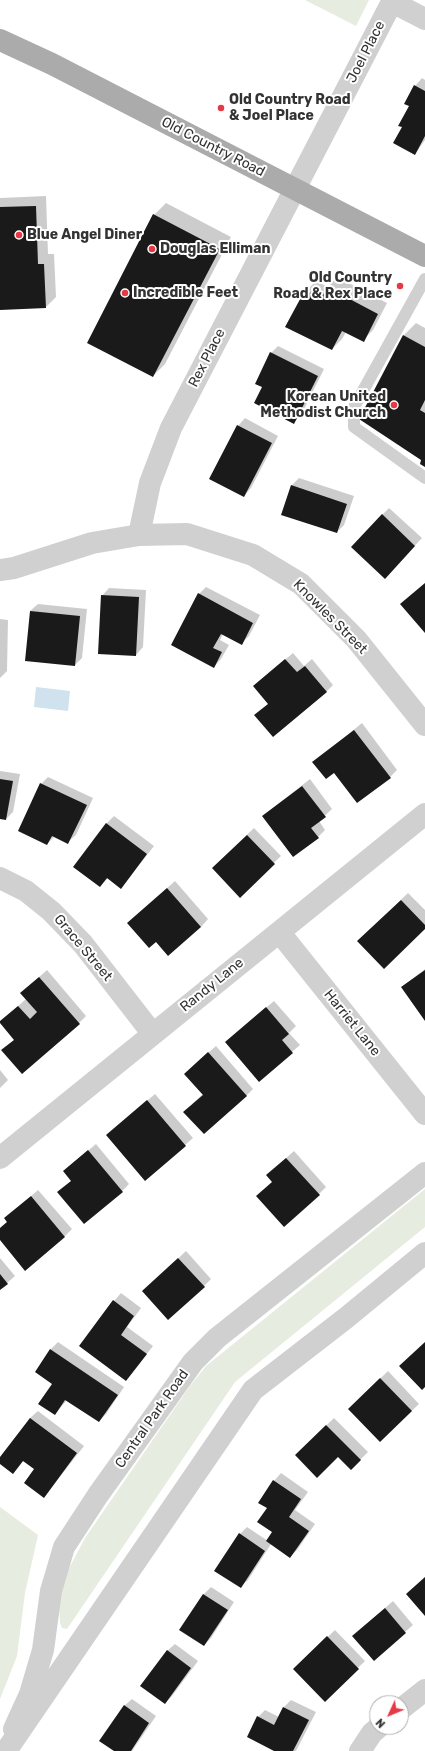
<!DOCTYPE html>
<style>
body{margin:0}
#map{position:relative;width:425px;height:1751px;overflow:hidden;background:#fff;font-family:Rubik,sans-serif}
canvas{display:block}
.north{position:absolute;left:369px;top:1695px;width:40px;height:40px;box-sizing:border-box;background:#fff;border:1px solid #adadad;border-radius:50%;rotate:226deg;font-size:11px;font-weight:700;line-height:16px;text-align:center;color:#333}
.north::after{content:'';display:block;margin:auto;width:14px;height:18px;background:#e63946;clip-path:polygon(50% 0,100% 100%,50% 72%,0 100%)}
</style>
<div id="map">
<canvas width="425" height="1751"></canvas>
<div class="north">N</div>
</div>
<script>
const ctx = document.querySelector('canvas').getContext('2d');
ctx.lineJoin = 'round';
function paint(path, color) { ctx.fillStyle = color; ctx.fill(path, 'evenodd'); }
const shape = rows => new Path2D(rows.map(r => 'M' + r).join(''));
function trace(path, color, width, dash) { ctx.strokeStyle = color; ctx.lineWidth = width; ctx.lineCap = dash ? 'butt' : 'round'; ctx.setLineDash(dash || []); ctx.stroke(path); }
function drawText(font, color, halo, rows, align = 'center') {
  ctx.font = font + ' Rubik,sans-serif'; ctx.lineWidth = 4; ctx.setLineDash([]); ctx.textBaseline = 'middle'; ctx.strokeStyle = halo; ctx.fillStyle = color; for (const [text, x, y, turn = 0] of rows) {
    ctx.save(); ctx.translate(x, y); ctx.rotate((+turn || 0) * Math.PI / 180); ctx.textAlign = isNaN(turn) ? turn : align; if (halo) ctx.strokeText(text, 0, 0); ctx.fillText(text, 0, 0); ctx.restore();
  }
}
paint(shape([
 [305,0,369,0,356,26],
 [425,1189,425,1227,235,1382,67,1629,62,1628,60,1623,59,1606,64,1578,85,1538,190,1386,206,1366],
 [0,1507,38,1535,25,1593,17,1656,0,1699]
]), '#e6ecdf');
paint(shape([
 [36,687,70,691,68,711,34,707]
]), '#cfe2ee');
paint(shape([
 [422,78,425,80,425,140,415,154,403,127,410,106,405,103,415,86],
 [46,196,48,254,54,254,56,297,46,307,0,309,0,198],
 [166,203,231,237,165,364,153,376,154,215],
 [337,277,387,303,373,330,363,340,346,332,342,339,332,349,306,291,316,281,328,287],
 [416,323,425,328,425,466,422,460,360,419,404,335],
 [278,346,324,369,301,415,294,422,263,387,271,353],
 [245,418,278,436,251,488,244,496,238,426],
 [299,478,354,496,344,525,337,532,292,485],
 [389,508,422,538,392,570,382,515],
 [206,587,260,615,249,636,241,644,223,634,220,640,229,645,221,659,214,667,199,594],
 [109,588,146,590,143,647,136,655,102,596],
 [38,604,87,609,82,658,75,665,30,611],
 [0,619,8,620,7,671,0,678],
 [293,653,304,666,312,659,333,685,326,692,269,703,262,679],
 [362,723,397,770,390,777,334,771,314,762],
 [0,771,20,774,13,812,6,819,0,818],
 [48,777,93,798,76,835,68,842,55,836,47,844,41,784],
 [310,779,332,809,319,821,325,830,318,837,263,816],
 [114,816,154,846,121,888,108,878,100,886,106,824],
 [254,828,281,856,240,896,213,868],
 [175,881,208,919,201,927,136,916],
 [408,893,425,910,425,928,359,941],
 [425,969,425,1019,402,987],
 [47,970,86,1016,79,1023,3,1050,15,1039,8,1015,26,999,29,986],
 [274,1001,296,1026,289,1033,300,1045,259,1080,234,1035],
 [216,1046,253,1089,246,1096,192,1104,203,1094,193,1066],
 [0,1070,8,1080,0,1088],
 [155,1094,193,1138,145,1180,107,1135],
 [96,1144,129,1184,122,1191,59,1192,72,1180,72,1164],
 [294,1151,326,1187,319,1194,273,1181,275,1168],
 [38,1190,72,1229,64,1237,0,1239,0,1228,7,1222,5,1219],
 [186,1251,211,1279,204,1286,151,1284],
 [0,1258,15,1276,0,1289],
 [121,1293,141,1308,127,1327,153,1346,126,1380,114,1301],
 [58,1342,124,1387,106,1414,99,1421,67,1400,55,1414,53,1383,36,1372,51,1349],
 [388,1371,419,1404,380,1441,349,1409],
 [38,1411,84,1446,44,1497,36,1469,24,1460,13,1473,0,1463,0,1459,30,1418],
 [334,1418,368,1452,351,1469,338,1456,296,1455],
 [281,1473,308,1492,295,1510,315,1524,297,1550,290,1557,271,1544,248,1580,240,1587,240,1534,247,1527,268,1541,273,1532,268,1508,260,1502,274,1481],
 [211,1587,234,1602,211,1638,204,1645,181,1630,204,1594],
 [393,1601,413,1625,374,1659,361,1629],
 [335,1630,365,1661,325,1700,294,1669],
 [175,1644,198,1661,172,1696,165,1703,167,1651],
 [132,1699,156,1716,132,1751,116,1751,124,1706],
 [291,1700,316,1712,296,1751,277,1751,258,1717,265,1710,279,1717,284,1707]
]), '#0003');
paint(shape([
 [414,85,425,91,425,136,415,155,393,143,402,127,398,126,409,106,404,104],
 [36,206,38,264,44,264,46,308,0,310,0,207],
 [153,214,220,249,153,377,87,343],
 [327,287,378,314,364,342,342,331,332,350,285,327,305,290,321,298],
 [403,335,425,347,425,400,420,410,425,413,425,467,420,464,421,460,359,419],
 [270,352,318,376,294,424,254,403,262,387,255,384],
 [237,425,272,443,244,497,209,479],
 [291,485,347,504,337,533,281,515],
 [382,514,415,546,385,579,351,547],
 [425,583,425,633,400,604],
 [198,593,253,623,242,645,221,634,213,648,222,652,214,668,171,645],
 [101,595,139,597,136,656,98,654],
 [30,611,80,616,75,666,25,661],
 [285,659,297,672,305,666,327,692,273,737,254,715,268,704,253,686],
 [354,730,391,778,357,803,334,773,326,779,312,762],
 [0,779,13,781,6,820,0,819],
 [40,783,87,805,68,844,52,836,47,845,18,831],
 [302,786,326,817,311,828,319,838,293,857,262,816],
 [106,823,147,854,121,889,107,878,100,887,73,867],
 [247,835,275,864,240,898,212,868],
 [167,888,201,927,168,956,156,942,149,948,127,923],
 [401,900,425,925,425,929,384,969,357,941],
 [425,970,425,1021,401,987],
 [39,977,80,1024,22,1074,1,1050,14,1040,0,1023,0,1021,18,1006,30,1019,37,1012,20,993],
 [266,1007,289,1034,282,1040,293,1053,259,1082,225,1042],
 [208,1052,247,1096,204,1134,183,1112,203,1095,184,1074],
 [147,1100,186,1146,145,1181,106,1135],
 [88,1150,123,1192,84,1224,57,1192,71,1181,63,1171],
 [286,1158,320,1195,284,1227,256,1196,272,1182,266,1175],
 [31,1196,65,1237,25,1271,0,1240,0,1228,7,1222,4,1218],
 [178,1258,205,1287,168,1320,142,1291],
 [0,1274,8,1284,0,1290],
 [113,1300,134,1316,121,1335,147,1354,126,1381,79,1346],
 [425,1342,425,1387,422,1390,399,1366],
 [50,1349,118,1395,99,1422,65,1400,55,1415,38,1404,52,1384,35,1372],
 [380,1378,412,1411,380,1442,348,1409],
 [30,1418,77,1453,44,1498,24,1483,34,1469,23,1461,13,1474,0,1464,0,1457],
 [326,1425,361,1460,351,1470,338,1457,317,1478,295,1455],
 [273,1480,301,1499,289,1517,309,1531,290,1558,266,1541,272,1532,257,1522,267,1508,258,1503],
 [239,1533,265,1551,241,1588,214,1571],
 [425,1577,425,1616,406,1594],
 [203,1594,228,1610,204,1646,179,1630],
 [385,1608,406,1633,374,1661,352,1636],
 [327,1636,359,1669,325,1702,293,1669],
 [167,1650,191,1668,165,1704,140,1686],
 [124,1705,149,1723,131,1751,114,1751,99,1741],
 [283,1707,309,1720,293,1751,274,1751,247,1737,257,1716,274,1725]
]), '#1a1a1a');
trace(shape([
 [425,279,354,407,354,427,425,478]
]), '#d0d0d0', 12);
trace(shape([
 [392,2,425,19],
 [139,535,150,483,171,428,393,0],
 [0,570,14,568,92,543,139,535,187,534,253,555,301,584,356,639,425,725],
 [0,878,26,891,51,911,83,944,152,1033],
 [280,933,425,1114],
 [0,1158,425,814],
 [401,1709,425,1690],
 [14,1729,30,1694,43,1650,51,1591,64,1547,98,1495,193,1362,217,1338,425,1173],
 [360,1751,372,1733,379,1727]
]), '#d0d0d0', 22);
trace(shape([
 [6,1751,253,1390,346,1318,425,1253]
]), '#d0d0d0', 22);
trace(shape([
 [0,40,52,64,425,256]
]), '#ababab', 22);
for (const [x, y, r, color] of [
 [221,108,4,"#e63946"],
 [19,235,4,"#e63946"],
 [152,249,4,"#e63946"],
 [400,286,4,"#e63946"],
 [125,293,4,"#e63946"],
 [394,405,4,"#e63946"]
]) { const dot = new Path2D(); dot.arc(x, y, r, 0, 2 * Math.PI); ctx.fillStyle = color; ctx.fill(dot); trace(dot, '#fff', 1.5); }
drawText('14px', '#333', '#fff', [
 ["Joel Place",366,52,-63],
 ["Old Country Road",213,147,27],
 ["Rex Place",207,358,-63],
 ["Knowles Street",330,617,45],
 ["Grace Street",83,948,50],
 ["Randy Lane",212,985,-39],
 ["Harriet Lane",352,1023,51],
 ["Central Park Road",152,1419,-55]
]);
drawText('bold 14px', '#333', '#fff', [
 ["Old Country Road",229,100],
 ["& Joel Place",229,116],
 ["Blue Angel Diner",27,235],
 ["Douglas Elliman",160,249],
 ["Old Country",392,278,"right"],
 ["Road & Rex Place",392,294,"right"],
 ["Incredible Feet",133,293],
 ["Korean United",386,397,"right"],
 ["Methodist Church",386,413,"right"]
], 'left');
</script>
